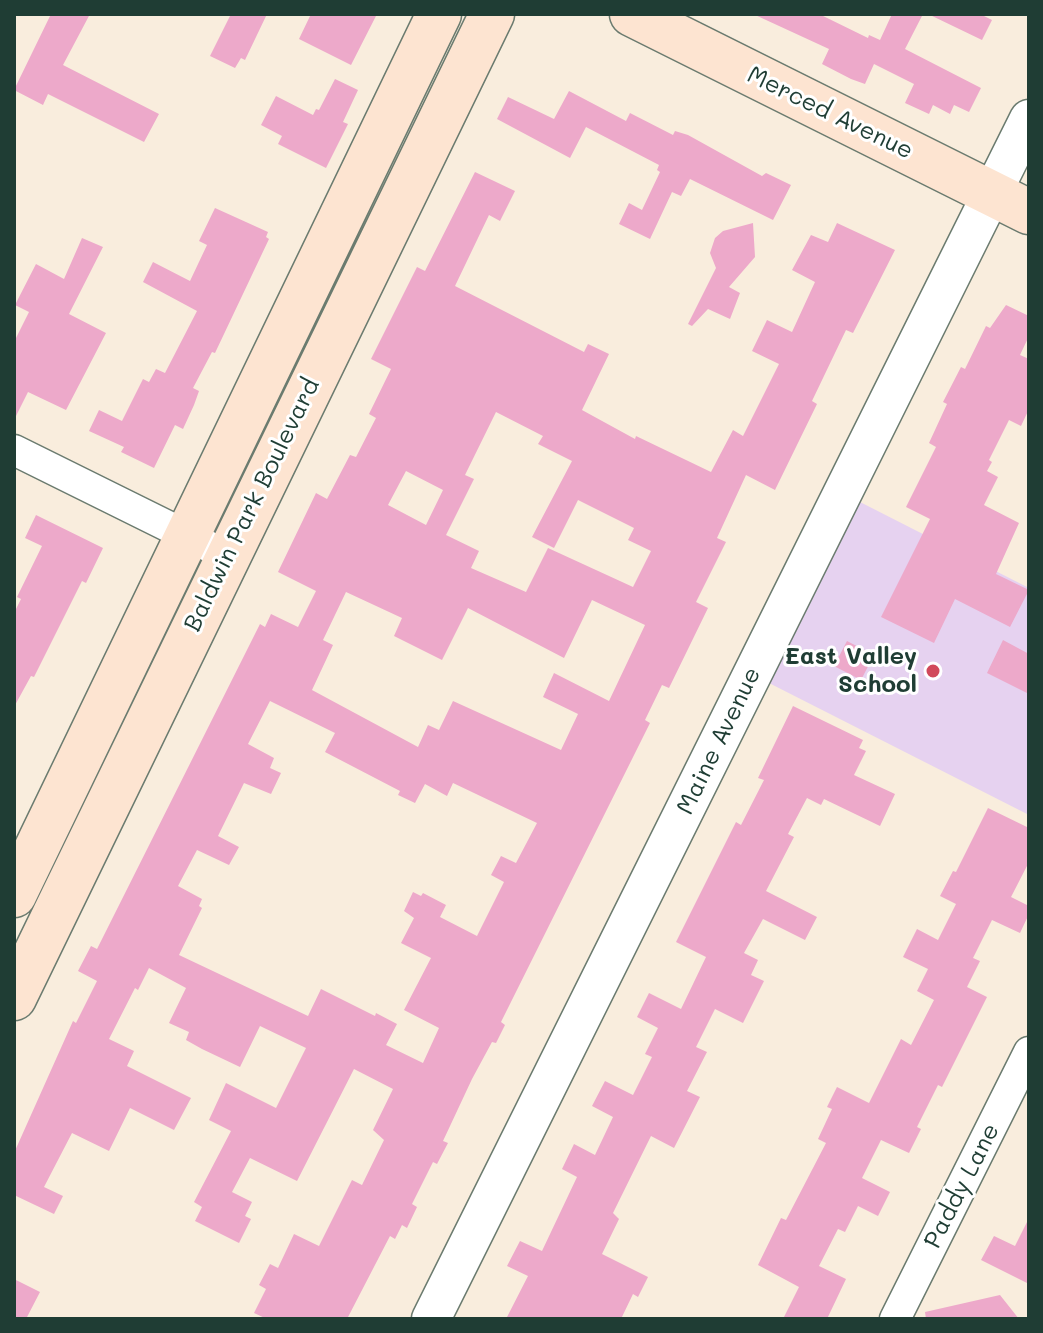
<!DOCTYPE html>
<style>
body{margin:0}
#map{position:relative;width:1043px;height:1333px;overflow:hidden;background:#f9eddd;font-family:Mali,sans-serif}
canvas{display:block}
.frame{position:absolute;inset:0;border:16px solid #1f3d34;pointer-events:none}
</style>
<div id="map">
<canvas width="1043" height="1333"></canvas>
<div class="frame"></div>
</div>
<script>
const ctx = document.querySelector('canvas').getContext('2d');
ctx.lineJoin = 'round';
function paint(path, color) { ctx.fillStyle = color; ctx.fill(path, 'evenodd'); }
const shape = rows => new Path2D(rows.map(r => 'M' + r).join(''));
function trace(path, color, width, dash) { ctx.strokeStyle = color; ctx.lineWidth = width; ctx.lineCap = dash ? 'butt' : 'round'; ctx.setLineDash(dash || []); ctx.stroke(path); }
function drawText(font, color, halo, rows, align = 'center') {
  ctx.font = font + ' Mali,sans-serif'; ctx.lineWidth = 6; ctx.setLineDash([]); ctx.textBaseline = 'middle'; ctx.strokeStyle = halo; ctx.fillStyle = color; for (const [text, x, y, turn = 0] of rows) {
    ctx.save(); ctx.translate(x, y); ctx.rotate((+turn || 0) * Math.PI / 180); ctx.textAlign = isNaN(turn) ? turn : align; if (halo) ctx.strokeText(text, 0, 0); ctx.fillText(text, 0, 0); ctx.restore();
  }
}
paint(shape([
 [860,502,1029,588,1029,815,767,682]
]), '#e6d2f0');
paint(shape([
 [51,14,90,14,63,65,159,114,144,142,48,94,43,105,14,90],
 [231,14,267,14,245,60,241,58,235,68,210,56],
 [311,14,377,14,351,65,299,39],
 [753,14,819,14,868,38,869,35,880,40,892,14,923,14,905,49,981,88,969,112,954,105,950,114,933,105,929,114,905,103,914,84,874,64,865,84,851,79,822,64,829,49],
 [928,14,980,14,992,20,982,40],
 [335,79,358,90,343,122,348,124,326,168,278,144,282,136,261,125,276,96,313,115,316,109,319,110],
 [569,91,626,121,630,113,673,135,675,131,688,135,762,176,766,173,791,185,773,220,690,179,681,196,672,192,650,239,619,224,629,203,642,210,660,172,657,170,659,165,586,127,570,158,497,119,508,97,554,119],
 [475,172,515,191,500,221,489,215,455,286,584,352,588,344,609,354,582,410,635,439,636,436,711,472,733,430,743,436,779,364,752,351,767,320,792,332,815,282,792,270,811,235,828,242,837,223,895,250,853,333,846,330,812,401,817,404,775,490,746,475,717,538,726,542,696,602,708,608,669,688,662,685,645,720,650,723,501,1022,505,1025,496,1043,492,1042,472,1079,443,1141,448,1143,437,1164,433,1162,412,1204,417,1207,407,1228,402,1225,395,1239,390,1236,347,1319,267,1319,254,1313,266,1289,259,1285,270,1264,278,1268,294,1234,319,1246,352,1180,362,1185,384,1140,373,1130,393,1089,354,1069,297,1181,250,1158,232,1192,252,1202,245,1216,251,1219,239,1243,195,1221,202,1207,194,1202,231,1131,209,1120,226,1083,276,1108,306,1048,260,1026,240,1067,202,1049,186,1040,189,1032,169,1023,186,988,149,968,138,990,135,988,109,1039,134,1051,127,1066,191,1098,174,1130,130,1108,109,1151,72,1133,44,1187,63,1196,54,1214,14,1195,14,1153,73,1021,76,1023,97,981,78,971,91,946,97,949,260,624,265,627,271,614,298,627,316,591,278,572,316,493,327,499,350,455,356,457,376,418,369,414,391,369,371,359,417,267,425,271],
 [496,412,543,436,538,444,572,461,532,537,554,548,578,500,634,528,628,540,651,551,633,587,548,548,526,592,471,568,479,551,446,535,474,479,465,475],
 [406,471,443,490,426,525,388,505],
 [346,592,402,618,394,636,442,660,468,608,564,658,592,600,645,625,609,701,554,673,543,697,578,714,561,750,453,701,439,730,428,725,418,747,312,690,333,645,323,640],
 [270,701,335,733,325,752,400,791,398,795,415,803,425,784,447,796,453,783,537,823,516,863,501,856,491,875,504,882,477,936,440,917,446,905,423,893,421,896,413,892,404,911,414,918,401,943,431,958,404,1010,439,1028,423,1063,386,1045,397,1024,376,1013,375,1016,321,989,308,1016,179,955,202,908,199,906,202,899,178,886,197,850,229,865,239,847,218,836,244,783,271,794,281,773,270,768,274,758,248,744],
 [215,208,268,232,266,237,269,239,215,353,212,352,193,388,199,391,194,405,183,429,175,425,154,468,121,452,124,447,89,431,99,410,122,421,143,379,149,382,156,369,165,373,197,311,143,282,153,262,190,281,207,245,199,241],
 [753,223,755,257,729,287,740,293,730,319,708,309,692,326,688,324,716,268,710,253,715,238,723,231],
 [82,238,103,247,69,314,106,333,66,410,28,392,14,420,14,342,29,312,15,305,36,264,64,279],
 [1006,305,1029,316,1029,336,1020,355,1029,359,1029,409,1021,426,1009,420,989,460,992,462,987,471,998,477,984,505,1019,523,996,574,1029,590,1010,627,955,599,934,643,881,617,930,519,906,507,936,447,929,443,947,404,943,402,961,367,965,369,986,326,990,328],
 [36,515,103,548,86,583,82,581,34,677,31,676,14,707,14,613,21,599,17,597,42,546,25,538],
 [1003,640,1029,654,1029,694,987,673],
 [847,641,874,655,861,680,834,666],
 [793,706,863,740,859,748,866,751,854,775,895,794,880,826,824,799,821,805,807,798,788,834,794,837,766,891,817,917,805,940,763,919,744,953,758,960,751,975,764,981,743,1023,715,1009,696,1047,707,1052,687,1091,700,1097,674,1148,651,1136,613,1213,619,1219,602,1254,648,1277,638,1297,633,1294,621,1319,506,1319,528,1276,507,1266,520,1241,542,1251,577,1177,562,1169,574,1144,595,1155,613,1117,592,1106,605,1081,633,1095,652,1057,645,1054,658,1028,637,1017,649,993,681,1009,706,957,676,942,736,822,741,825,764,780,758,778],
 [988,808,1029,828,1029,862,1011,897,1029,906,1029,914,1020,933,992,920,973,958,980,961,967,987,987,997,942,1087,938,1085,917,1127,921,1129,909,1153,881,1140,862,1178,890,1192,878,1216,858,1206,845,1232,838,1229,819,1266,846,1279,827,1319,783,1319,799,1287,758,1265,781,1218,786,1220,826,1143,818,1139,832,1109,827,1107,837,1087,869,1103,901,1039,911,1045,934,1000,917,991,928,969,903,957,917,929,938,940,956,904,940,896,953,871,956,872],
 [1029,1218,1029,1284,981,1260,994,1236,1015,1246],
 [14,1279,40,1292,26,1319,14,1319],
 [1000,1295,1019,1319,926,1319,925,1312]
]), '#eda9ca');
const minor = shape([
 [14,450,226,555],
 [895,1319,1029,1052]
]);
const tertiary = shape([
 [431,1319,1029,119]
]);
const secondary = shape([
 [632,14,1029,212],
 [14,895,439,14],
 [14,998,492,14]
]);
trace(minor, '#6b7b6f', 33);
trace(tertiary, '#6b7b6f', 41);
trace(secondary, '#6b7b6f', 47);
trace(minor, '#fff', 30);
trace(tertiary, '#fff', 38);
trace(secondary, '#fde4d1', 44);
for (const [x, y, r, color] of [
 [933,671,8,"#d1495b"]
]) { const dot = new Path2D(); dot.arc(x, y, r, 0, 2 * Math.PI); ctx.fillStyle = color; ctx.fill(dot); trace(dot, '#fff', 3); }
drawText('24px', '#1f3d34', '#fff', [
 ["Merced Avenue",830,113,26],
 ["Baldwin Park Boulevard",252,505,-64],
 ["Maine Avenue",719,741,-64],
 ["Paddy Lane",962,1186,-63]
]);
drawText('bold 24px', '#1f3d34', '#fff', [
 ["East Valley",917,657],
 ["School",917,685]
], 'right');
</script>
